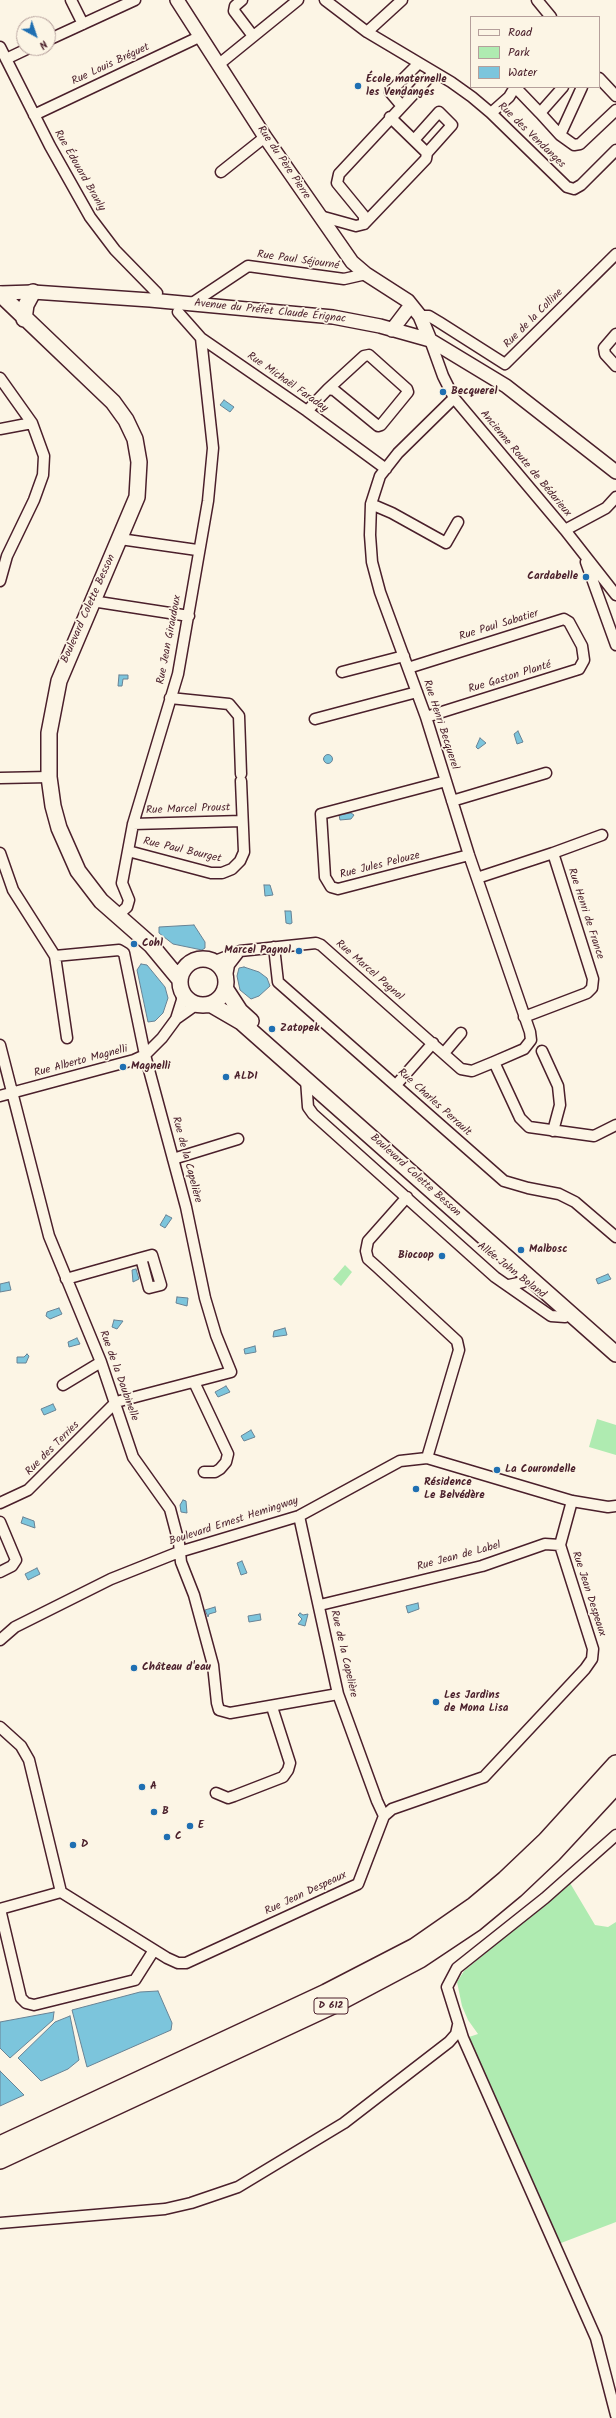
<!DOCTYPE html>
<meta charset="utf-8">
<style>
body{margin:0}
#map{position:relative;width:616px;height:2418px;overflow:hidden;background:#fcf5e5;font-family:Kalam,sans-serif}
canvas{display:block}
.legend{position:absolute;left:470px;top:16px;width:130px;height:72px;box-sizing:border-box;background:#fcf5e5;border:1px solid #b59f9b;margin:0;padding:5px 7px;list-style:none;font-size:12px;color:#4a1f2b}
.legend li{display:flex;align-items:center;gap:8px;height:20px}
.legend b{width:20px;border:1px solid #b59f9b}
.north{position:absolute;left:16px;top:16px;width:40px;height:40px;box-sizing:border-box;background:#fcf5e5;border:1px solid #b59f9b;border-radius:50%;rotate:140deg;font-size:11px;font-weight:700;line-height:16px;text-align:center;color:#4a1f2b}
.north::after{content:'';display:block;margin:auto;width:14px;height:18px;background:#1f6fb2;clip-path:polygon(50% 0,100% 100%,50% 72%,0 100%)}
</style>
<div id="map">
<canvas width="616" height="2418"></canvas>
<ul class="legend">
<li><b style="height:5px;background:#fcf5e5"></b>Road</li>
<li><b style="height:11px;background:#afebb1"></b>Park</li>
<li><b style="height:11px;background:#7cc5dc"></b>Water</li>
</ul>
<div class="north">N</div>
</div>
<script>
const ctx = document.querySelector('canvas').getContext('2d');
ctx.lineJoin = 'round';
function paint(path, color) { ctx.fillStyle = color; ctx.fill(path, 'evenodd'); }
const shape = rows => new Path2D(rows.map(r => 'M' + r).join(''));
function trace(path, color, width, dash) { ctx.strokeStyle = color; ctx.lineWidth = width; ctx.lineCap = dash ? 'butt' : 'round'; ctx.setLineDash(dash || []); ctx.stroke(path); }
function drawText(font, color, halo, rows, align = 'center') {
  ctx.font = font + ' Kalam,sans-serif'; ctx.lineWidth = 3.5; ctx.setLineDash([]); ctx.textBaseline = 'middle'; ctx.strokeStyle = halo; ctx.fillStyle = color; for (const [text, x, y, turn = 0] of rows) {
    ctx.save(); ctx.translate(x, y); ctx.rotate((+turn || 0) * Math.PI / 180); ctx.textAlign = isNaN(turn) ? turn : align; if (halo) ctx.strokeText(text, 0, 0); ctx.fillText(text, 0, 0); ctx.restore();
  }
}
paint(shape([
 [345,1265,352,1272,341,1286,333,1279],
 [597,1419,616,1425,616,1455,589,1447],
 [570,1883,595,1925,608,1927,616,1922,616,2222,561,2243,550,2225,469,2037,478,2034,468,2020,462,2006,457,1982,464,1971]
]), '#afebb1');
const water = shape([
 [224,400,234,407,230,412,220,405,224,400],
 [119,675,128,675,128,679,123,679,122,686,118,686,119,675],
 [518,731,523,742,517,744,514,734,518,731],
 [480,738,486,743,478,749,476,747,480,738],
 '323.5 759a4.5 4.5 0 1 1 9 0a4.5 4.5 0 1 1-9 0Z',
 [351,813,354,815,351,819,340,820,339,815,351,813],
 [264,885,270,885,273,895,265,896,264,885],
 [285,911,291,911,292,923,290,924,286,923,285,911],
 [194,925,205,942,205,948,202,950,173,944,159,933,159,927,194,925],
 [141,964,147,965,165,987,168,998,163,1013,155,1021,148,1022,137,970,141,964],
 [244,967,259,972,267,978,270,986,259,996,251,999,240,990,237,976,239,968,244,967],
 [166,1215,172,1218,165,1228,160,1225,166,1215],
 [136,1269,139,1279,133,1282,132,1270,136,1269],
 [608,1274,611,1279,598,1284,596,1279,608,1274],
 [9,1282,11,1290,0,1292,0,1284,9,1282],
 [177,1297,188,1298,187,1306,176,1303,177,1297],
 [59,1308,62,1314,50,1319,46,1316,47,1312,59,1308],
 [114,1320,123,1321,117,1329,112,1327,114,1320],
 [285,1328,287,1335,273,1337,274,1331,285,1328],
 [77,1338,80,1344,69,1347,68,1342,77,1338],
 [255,1346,256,1352,245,1354,244,1349,255,1346],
 [27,1354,29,1356,26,1363,17,1363,17,1357,24,1357,27,1354],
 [226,1386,230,1392,218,1397,215,1392,226,1386],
 [53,1404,56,1410,44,1415,41,1409,53,1404],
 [251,1430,255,1437,244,1441,241,1436,251,1430],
 [183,1500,186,1501,187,1513,181,1512,180,1505,183,1500],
 [23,1517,34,1521,35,1528,21,1523,23,1517],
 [242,1561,247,1573,241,1575,237,1563,242,1561],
 [37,1568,40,1574,28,1580,25,1574,37,1568],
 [418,1603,419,1609,408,1613,406,1606,418,1603],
 [215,1607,216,1612,209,1614,208,1617,205,1610,215,1607],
 [300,1613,303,1615,308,1614,305,1626,298,1624,302,1619,298,1615,300,1613],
 [260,1614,261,1620,249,1622,248,1616,260,1614],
 [158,1991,172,2023,171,2030,87,2067,72,2010,140,1992,158,1991],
 [54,2012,53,2020,10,2058,0,2048,0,2022,54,2012],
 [70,2016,79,2060,68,2069,41,2081,18,2058,55,2022,70,2016],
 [0,2071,24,2095,0,2106,0,2071]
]);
paint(water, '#7cc5dc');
trace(water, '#688395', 1);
const minor = shape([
 [71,0,83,24],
 [242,0,235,6,234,11,253,36],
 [325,0,367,32,451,82,472,97,491,113,567,187,574,189,581,185,616,150],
 [537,0,551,17],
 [367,32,402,0],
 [48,40,135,0],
 [0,47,50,146,90,217,115,250,157,293],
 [6,59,29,48],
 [218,65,298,0],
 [599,78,616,96],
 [517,87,516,88,540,113],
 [582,87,560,135,574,145,580,144,616,110],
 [401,105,390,92,418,64],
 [491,113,509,97,515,87],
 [34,115,199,37],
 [390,117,427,153],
 [560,135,540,113,563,87],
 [221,172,265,137],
 [320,216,356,226,364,224,364,216,337,183,339,174,434,72],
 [364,224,426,159,427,153,452,125,439,112,414,140],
 [191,304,248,266,344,279,366,274],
 [178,312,201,338,307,411,386,469],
 [420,316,429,316,439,322,505,364,616,254],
 [616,334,604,348,605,354,616,366],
 [430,340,443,376,454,398,565,530,616,595],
 [0,378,32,423,44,456,43,475,34,500,7,556,0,581],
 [307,411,328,389,334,390,378,426,381,425,408,392,407,389,369,355,364,356,328,389],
 [0,429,32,423],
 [371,504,392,513,446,543,458,522],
 [565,530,606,508,616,497],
 [120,539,197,550],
 [586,562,616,645],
 [92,601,189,616],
 [408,668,564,619,569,622,582,646,584,660,579,669,426,717],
 [342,672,404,656],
 [170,698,229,704,239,716,241,774],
 [315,719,417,692],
 [0,778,49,777],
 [446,781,321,814,325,877,331,887,338,889,469,855],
 [452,801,546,773],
 [133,824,242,821],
 [128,851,211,873,222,873,232,869,240,861,244,852,241,781],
 [0,853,13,890,55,956,67,1038],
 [553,853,602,835],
 [477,878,553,853,593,979,592,988,587,993,524,1017],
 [117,916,127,907,129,900,122,883,133,824,178,674,208,501,213,448,201,338],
 [274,947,278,982,504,1181,528,1188,559,1194,575,1202,616,1237],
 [213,962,240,951,316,943,321,945,461,1069,472,1071,494,1062,524,1049,531,1040,530,1032,469,855,426,717,380,592,372,562,370,535,371,504,380,476,398,453,454,398],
 [226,981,229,965,239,952],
 [176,1019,193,1007,202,1005],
 [0,1045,49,1236,101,1362,133,1457,170,1509,179,1543,181,1562,194,1595,213,1665,217,1703,219,1710,230,1713,338,1694],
 [542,1051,558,1086,560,1105,553,1131],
 [444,1053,461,1033],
 [494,1062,520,1118,529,1127,594,1136,616,1125],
 [306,1080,308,1107,313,1114,495,1277,551,1316,565,1317],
 [396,1085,433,1043],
 [0,1096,134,1060,145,1055,162,1038,176,1019,182,1000,182,990],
 [173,1159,238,1139],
 [407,1197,368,1241,366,1251,368,1259,377,1267,457,1341,459,1350,427,1458],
 [66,1279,141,1258,149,1288,161,1285,152,1255,141,1258],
 [509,1285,523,1282],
 [194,1382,228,1454,226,1462,220,1469,215,1472,204,1472],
 [63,1385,101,1362],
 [0,1503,28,1490,116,1402,231,1372,216,1335,205,1298,186,1207,145,1055,124,953,119,950,55,956],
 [299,1516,338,1694,377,1801,384,1816],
 [0,1522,16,1560,12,1566,0,1572],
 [320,1605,482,1566,545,1544,560,1545,572,1501],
 [0,1640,15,1627,111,1579,179,1552,299,1516,400,1461,427,1458,572,1501,608,1507,616,1506],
 [0,1727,21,1746,29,1760,61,1892,167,1958,178,1963,186,1963,358,1884,384,1816,392,1809,484,1777,585,1669,592,1659,593,1649,560,1545],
 [216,1793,228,1798,234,1796,283,1777,288,1770,290,1763,272,1707],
 [616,1835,545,1898,457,1968,447,1987,463,2038,596,2338,616,2415],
 [61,1892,0,1909,21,1998,26,2003,34,2005,135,1980,154,1950],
 [0,2223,165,2209,191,2203,238,2187,344,2123,449,2042,456,2034,458,2025]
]);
const tertiary = shape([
 [177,0,265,137,352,262,366,274,408,301,420,316,430,340],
 [0,293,33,292,150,300,333,317,380,326,430,340,506,386,616,472],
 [392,330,411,305]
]);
const secondary = shape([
 [0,294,113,402,126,420,135,439,139,462,137,497,59,681,49,733,49,777,53,806,59,828,78,871,101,901,151,945,180,980],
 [24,319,26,305,33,292],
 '180 982a23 23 0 1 1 46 0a23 23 0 1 1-46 0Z',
 [225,988,240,1011,251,1021],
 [210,1004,241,1022,616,1354]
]);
const trunk = shape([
 [0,2145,326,1993,415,1947,474,1906,505,1880,546,1841,616,1764],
 [0,2160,335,2004,420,1959,474,1923,515,1889,553,1853,616,1785]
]);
trace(minor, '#4a1f2b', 13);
trace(tertiary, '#4a1f2b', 16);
trace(secondary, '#4a1f2b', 18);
trace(trunk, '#4a1f2b', 20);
trace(minor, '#fcf5e5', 10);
trace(tertiary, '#fcf5e5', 13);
trace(secondary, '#fcf5e5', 15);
trace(trunk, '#fcf5e5', 17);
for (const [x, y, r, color] of [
 [358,86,4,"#1f6fb2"],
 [443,392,4,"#1f6fb2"],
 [586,577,4,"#1f6fb2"],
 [134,944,4,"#1f6fb2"],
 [299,951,4,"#1f6fb2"],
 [272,1029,4,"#1f6fb2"],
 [123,1067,4,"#1f6fb2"],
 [226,1077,4,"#1f6fb2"],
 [521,1250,4,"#1f6fb2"],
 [442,1256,4,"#1f6fb2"],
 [497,1470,4,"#1f6fb2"],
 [416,1489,4,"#1f6fb2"],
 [134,1668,4,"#1f6fb2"],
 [436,1702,4,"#1f6fb2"],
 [142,1787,4,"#1f6fb2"],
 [154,1812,4,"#1f6fb2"],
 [190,1826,4,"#1f6fb2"],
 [167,1837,4,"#1f6fb2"],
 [73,1845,4,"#1f6fb2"]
]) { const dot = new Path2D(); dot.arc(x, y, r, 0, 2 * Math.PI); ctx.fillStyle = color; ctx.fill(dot); trace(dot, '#fcf5e5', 1.5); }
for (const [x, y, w] of [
 [331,2006,34]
]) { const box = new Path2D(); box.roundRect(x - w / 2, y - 8, w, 16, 3); ctx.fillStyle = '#fcf5e5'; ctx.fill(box); trace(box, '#4a1f2b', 1); }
drawText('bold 10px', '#4a1f2b', null, [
 ["D 612",331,2006]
]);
drawText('11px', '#4a1f2b', '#fcf5e5', [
 ["Rue Louis Bréguet",111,65,-25],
 ["Rue des Vendanges",531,136,44],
 ["Rue du Père Pierre",283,163,56],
 ["Rue Édouard Branly",79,171,60],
 ["Rue Paul Séjourné",298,261,8],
 ["Avenue du Préfet Claude Érignac",270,312,6],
 ["Rue de la Colline",534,319,-45],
 ["Rue Michaël Faraday",287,383,35],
 ["Ancienne Route de Bédarieux",525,464,50],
 ["Boulevard Colette Besson",89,609,-66],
 ["Rue Paul Sabatier",499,626,-17],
 ["Rue Jean Giraudoux",170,640,-79],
 ["Rue Gaston Planté",510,678,-17],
 ["Rue Henri Becquerel",440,725,72],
 ["Rue Marcel Proust",188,810,-2],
 ["Rue Paul Bourget",182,851,13],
 ["Rue Jules Pelouze",380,866,-14],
 ["Rue Henri de France",585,914,72],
 ["Rue Marcel Pagnol",369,971,41],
 ["Rue Alberto Magnelli",81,1062,-15],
 ["Rue Charles Perrault",434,1103,42],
 ["Rue de la Capelière",186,1160,75],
 ["Boulevard Colette Besson",415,1176,42],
 ["Allée John Boland",511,1271,38],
 ["Rue de la Daubinelle",118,1376,70],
 ["Rue des Terries",53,1449,-45],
 ["Boulevard Ernest Hemingway",234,1522,-18],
 ["Rue Jean de Label",459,1557,-15],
 ["Rue Jean Despeaux",588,1594,72],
 ["Rue de la Capelière",343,1654,77],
 ["Rue Jean Despeaux",306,1894,-25]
]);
drawText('bold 11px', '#4a1f2b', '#fcf5e5', [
 ["École maternelle",366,80],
 ["les Vendanges",366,93],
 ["Becquerel",451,392],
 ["Cardabelle",578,577,"right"],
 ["Cohl",142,944],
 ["Marcel Pagnol",291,951,"right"],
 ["Zatopek",280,1029],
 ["Magnelli",131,1067],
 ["ALDI",234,1077],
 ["Malbosc",529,1250],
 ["Biocoop",434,1256,"right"],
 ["La Courondelle",505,1470],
 ["Résidence",424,1483],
 ["Le Belvédère",424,1496],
 ["Château d'eau",142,1668],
 ["Les Jardins",444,1696],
 ["de Mona Lisa",444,1709],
 ["A",150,1787],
 ["B",162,1812],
 ["E",198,1826],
 ["C",175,1837],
 ["D",81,1845]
], 'left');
</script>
